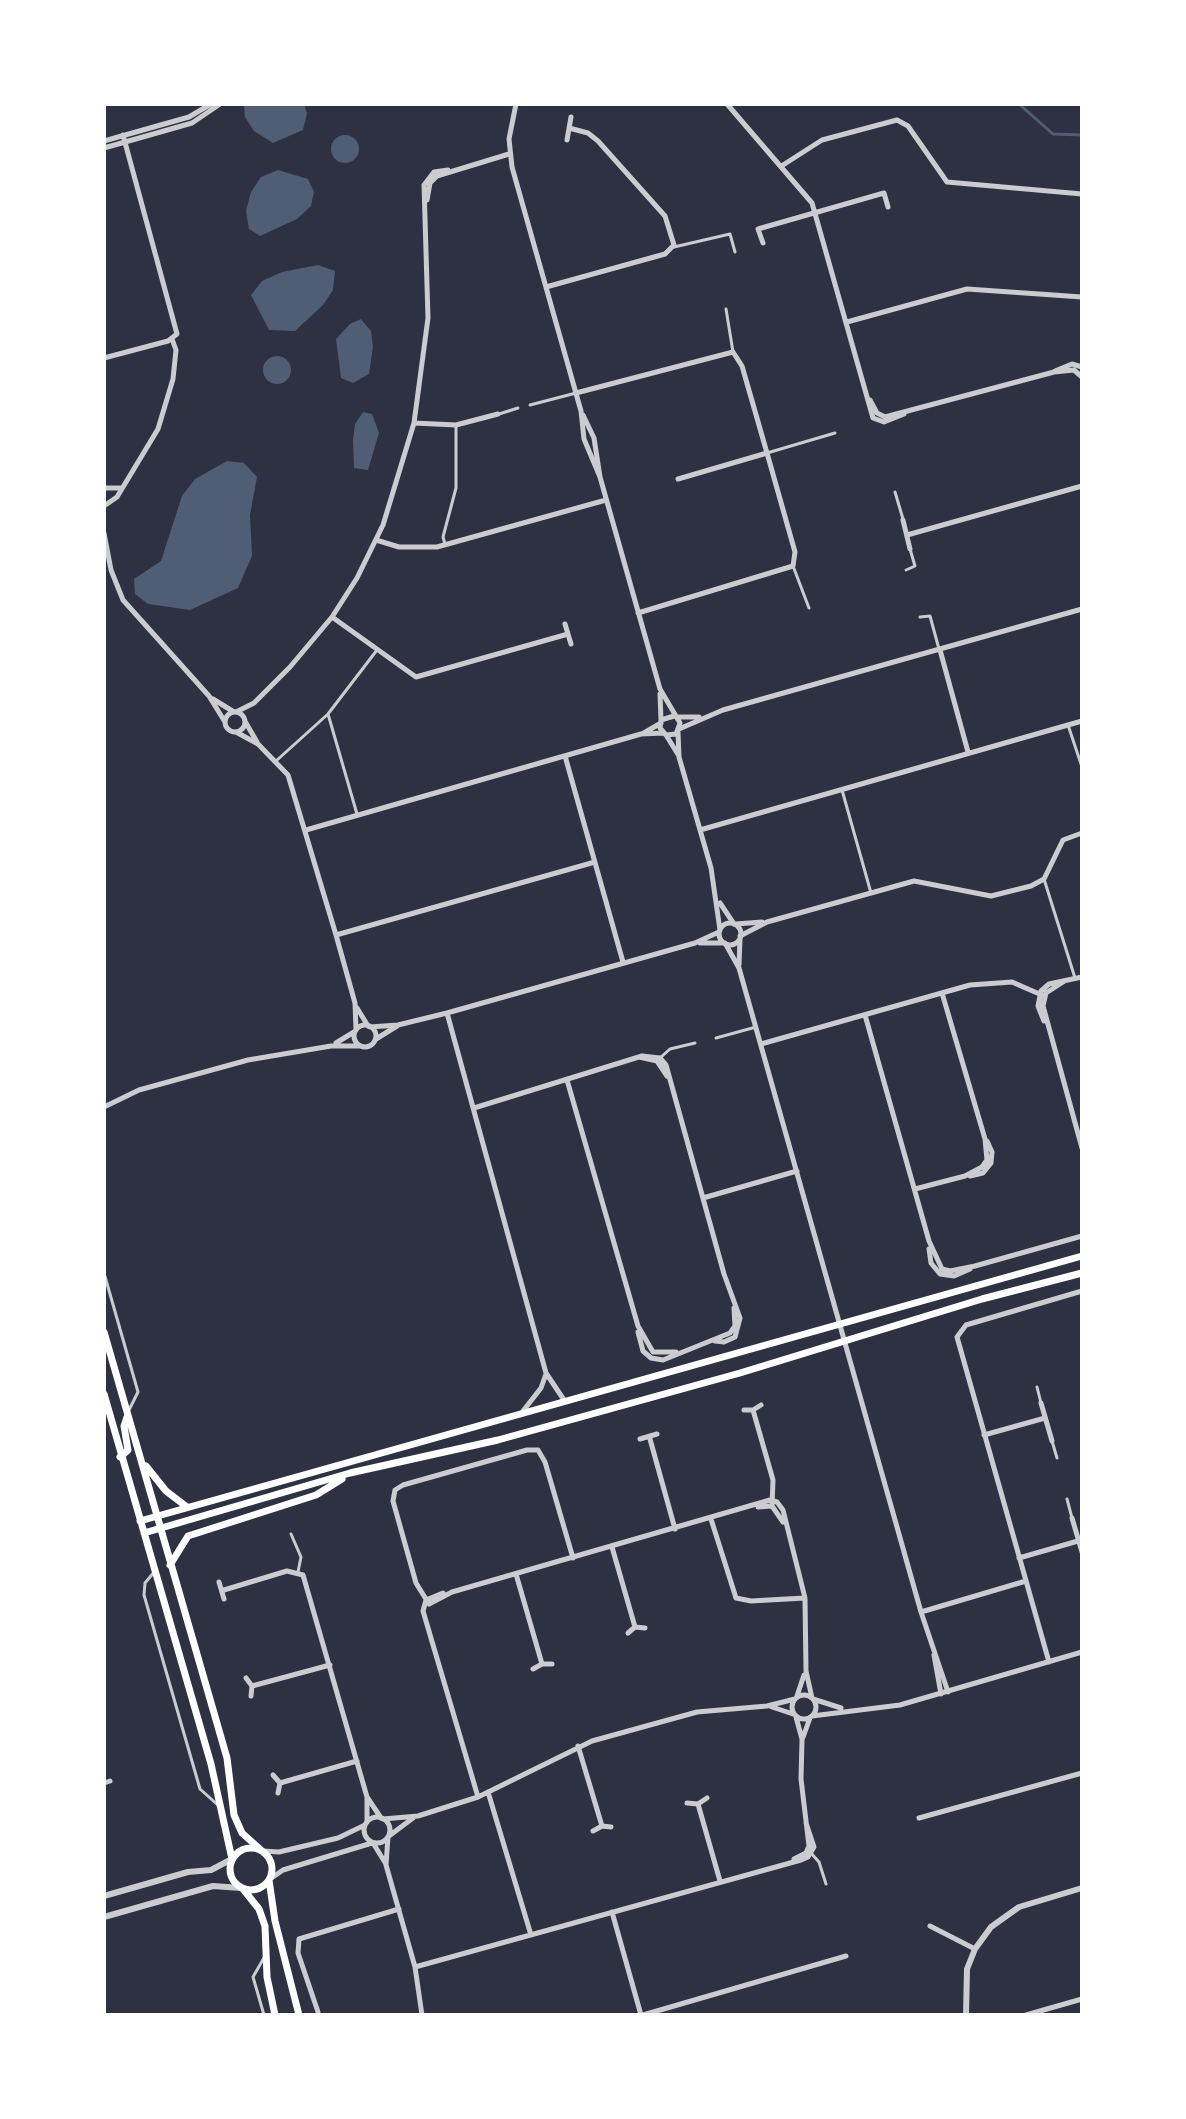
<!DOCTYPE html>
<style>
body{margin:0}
#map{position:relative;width:1186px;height:2119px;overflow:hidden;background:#2d3142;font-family:"IBM Plex Sans",sans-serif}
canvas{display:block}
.frame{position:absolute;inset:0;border:106px solid #fff;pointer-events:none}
</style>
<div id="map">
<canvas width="1186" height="2119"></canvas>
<div class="frame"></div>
</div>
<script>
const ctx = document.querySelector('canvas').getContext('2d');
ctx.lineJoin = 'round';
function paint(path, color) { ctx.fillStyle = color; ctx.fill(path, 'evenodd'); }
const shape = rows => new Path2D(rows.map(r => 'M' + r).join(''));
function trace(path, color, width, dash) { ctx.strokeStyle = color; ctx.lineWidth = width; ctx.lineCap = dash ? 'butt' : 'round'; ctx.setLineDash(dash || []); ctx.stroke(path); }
paint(shape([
 [244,104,304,104,307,113,303,130,273,143,254,131,245,117],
 '331 149a14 14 0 1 1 28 0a14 14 0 1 1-28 0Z',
 [278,170,308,179,314,192,311,206,297,219,260,236,249,229,246,211,251,192,261,177],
 [318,265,335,271,333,290,323,305,295,331,269,330,251,295,262,281,282,272],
 [361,319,371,331,373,347,369,374,353,383,341,378,336,339,350,324],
 '263 370a14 14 0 1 1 28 0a14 14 0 1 1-28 0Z',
 [363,412,372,414,379,433,368,470,354,468,353,441,355,424],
 [227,461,244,463,257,477,250,515,252,556,238,588,190,610,148,604,135,594,134,579,161,561,182,496,195,479]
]), '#4f5d75');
trace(shape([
 [1019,104,1053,134,1082,135]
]), '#4f5d75', 3);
trace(shape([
 [674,247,730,234,735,252],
 [726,309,733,352],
 [530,405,576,393],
 [499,414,518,408],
 [767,453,835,433],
 [895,492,903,519],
 [445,544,443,537,456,488,456,425],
 [793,566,809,608],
 [906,570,915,566,910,549],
 [920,617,930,616,939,649],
 [328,714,357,814],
 [1068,725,1082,767],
 [276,761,328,714,377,650],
 [842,790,871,893],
 [1044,879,1075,978],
 [716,1038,756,1027],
 [660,1058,670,1049,695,1043],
 [104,1273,138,1392,129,1410],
 [1037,1387,1041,1403],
 [1052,1441,1057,1458],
 [1067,1499,1072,1518],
 [291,1534,301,1557,298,1572],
 [155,1571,145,1583,144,1595,200,1789,219,1806],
 [811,1853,819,1862,826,1884],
 [264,2015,253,1977,265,1956]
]), '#caccd0', 3);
trace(shape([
 [516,104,509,139,512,167,581,411,584,439,600,477],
 [727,104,812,203,873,418,884,422,904,414],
 [567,140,571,117],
 [104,141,189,117,211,104],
 [104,148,192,123,220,104],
 [783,165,822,140,897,120,908,126,947,182,1082,194],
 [427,200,430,183,437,176,509,154],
 [763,243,758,229,884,193,888,207],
 [546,287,665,254,674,245,665,216,598,141,588,133,569,128],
 [847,322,967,289,1082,297],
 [104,358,168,341,177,334,123,135],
 [1055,371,1072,364,1082,367],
 [576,393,733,352,742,366,767,453,795,552,793,566,638,613],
 [870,400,877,413,885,417,1054,372,1074,370,1082,377],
 [583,415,594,438,600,477,660,689,680,723,676,734,666,735,660,728,661,720,674,716],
 [414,423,456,425,498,414],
 [678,479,767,453],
 [104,488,122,488],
 [104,506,117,497,158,429,173,379,176,350,172,339],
 [903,520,910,549],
 [104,533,111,570,123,600,209,696,225,722],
 [907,535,1082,486],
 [376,540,399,547,437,547,606,500],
 [332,617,416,677,568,634],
 [565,624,571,644],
 [940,650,968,752],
 [660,694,661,720],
 [213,699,234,712],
 '225 722a10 10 0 1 1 20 0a10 10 0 1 1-20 0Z',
 [236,712,254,703,290,667,332,617,357,578,383,525,414,423,428,318,424,185,434,172,448,170],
 [677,717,699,717],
 [246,723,257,742],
 [679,729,723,710,1082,609],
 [236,732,258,744,288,775,336,935,355,1003,356,1030],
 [678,732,679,757,711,868,720,930],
 [642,734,661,723],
 [666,735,679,756],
 [565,756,623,962],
 [306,830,641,734,664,733],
 [700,830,1082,721],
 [720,903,734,924],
 '719 934a11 11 0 1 1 22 0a11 11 0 1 1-22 0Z',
 [736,924,762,922],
 [336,935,595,862],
 [740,936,767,922,914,881,991,896,1031,886,1044,879,1063,840,1082,833],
 [700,943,722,943],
 [725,943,739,968,921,1612,948,1692],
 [739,965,740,939],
 [1063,982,1046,993,1043,1006,1082,1148],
 [357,1008,368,1026],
 [447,1013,546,1373,564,1400],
 [865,1015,929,1241,942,1269,950,1271,975,1266,1082,1236],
 [1044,1021,1038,1006,1041,991,1049,984,1082,977],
 '354 1036a11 11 0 1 1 22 0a11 11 0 1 1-22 0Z',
 [370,1027,398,1025,447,1013,695,943,719,932],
 [376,1039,397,1026],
 [336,1043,354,1032],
 [761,1044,970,985,1012,982,1044,996],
 [639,1057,657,1061],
 [660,1058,666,1065,724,1274,740,1318,735,1337,724,1342,715,1341],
 [657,1061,667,1076],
 [567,1080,638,1326,653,1352,676,1352],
 [104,1107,139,1090,248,1060,331,1046,360,1046],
 [474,1108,642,1056,660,1058],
 [970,1176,983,1173,991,1163,992,1152,987,1141],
 [915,1189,965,1176,982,1167,987,1160,985,1139,942,993],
 [703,1198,797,1171],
 [929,1249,931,1263,940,1274,954,1276,970,1269],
 [638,1332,643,1351,651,1358,663,1360,730,1333,735,1326,734,1308],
 [1041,1403,1052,1441],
 [744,1410,753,1410,761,1405],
 [753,1410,773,1480,772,1506],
 [523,1411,541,1388,546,1374],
 [984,1435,1045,1418],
 [640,1439,657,1434],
 [650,1439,675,1529],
 [758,1507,772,1506,783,1522],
 [1072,1518,1082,1552],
 [711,1519,736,1598,751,1601,805,1598],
 [612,1547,635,1627],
 [1019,1558,1078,1541],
 [516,1574,542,1664],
 [219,1582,224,1599],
 [224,1590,287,1571,303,1575,367,1797,381,1818],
 [426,1600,423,1611,478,1797],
 [426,1600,443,1593],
 [429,1604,452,1592,770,1500,777,1502,783,1510,805,1598,806,1671,812,1698],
 [429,1604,416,1583,393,1501,395,1490,403,1485,527,1450,538,1450,545,1462,573,1558],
 [921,1612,1026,1581],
 [628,1633,635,1627,645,1628],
 [934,1655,941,1694],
 [1049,1662,957,1337,966,1325,1082,1291],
 [533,1669,542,1664,552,1664],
 [246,1678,252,1686,251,1696],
 [252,1686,330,1665],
 '792 1707a12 12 0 1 1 24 0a12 12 0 1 1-24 0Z',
 [797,1696,804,1675],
 [813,1699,841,1708],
 [772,1707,793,1714],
 [812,1716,900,1705,1082,1652],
 [796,1717,802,1739],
 [578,1746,602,1826],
 [273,1775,280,1783,278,1793],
 [104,1783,110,1781],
 [280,1783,357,1761],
 [488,1792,531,1935],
 [687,1803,698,1804,707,1798],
 [698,1804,720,1881],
 '364 1830a13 13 0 1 1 26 0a13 13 0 1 1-26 0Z',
 [919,1818,1082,1773],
 [383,1819,418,1816,478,1797,592,1741,697,1712,767,1706,795,1699],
 [367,1822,367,1798],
 [593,1831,602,1826,611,1827],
 [389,1836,413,1818],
 [388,1837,386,1865,415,1967,422,2015],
 [373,1843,386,1864],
 [263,1851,279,1852,338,1838,365,1825],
 [794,1859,806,1853,809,1846,801,1779,802,1740,810,1718],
 [270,1879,283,1870,372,1843],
 [612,1912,641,2015],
 [930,1926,975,1949],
 [415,1967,801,1860,808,1857,814,1847,806,1823],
 [318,2012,298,1953,299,1939,399,1909],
 [643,2015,846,1956],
 [1026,2015,1082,1999]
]), '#caccd0', 5);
trace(shape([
 [104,1896,188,1872,211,1870,232,1859],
 [104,1917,213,1886,241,1888],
 [966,2015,967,1969,975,1949,991,1927,1019,1907,1082,1888]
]), '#caccd0', 6);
trace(shape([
 [104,1332,227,1758,234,1815,242,1833,261,1850],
 [104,1394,211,1764,232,1859],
 [120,1457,128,1450,124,1426,127,1417],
 [146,1466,166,1491,187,1507],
 [140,1521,1082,1256],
 [144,1533,350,1473,498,1440,740,1373,982,1299,1082,1273],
 [170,1565,188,1536,316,1495,342,1479],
 '230 1869a21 21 0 1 1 42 0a21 21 0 1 1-42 0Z',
 [269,1880,275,1921,299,2015],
 [243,1889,259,1909,265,1926,267,1977,275,2015]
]), '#fff', 7);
</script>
